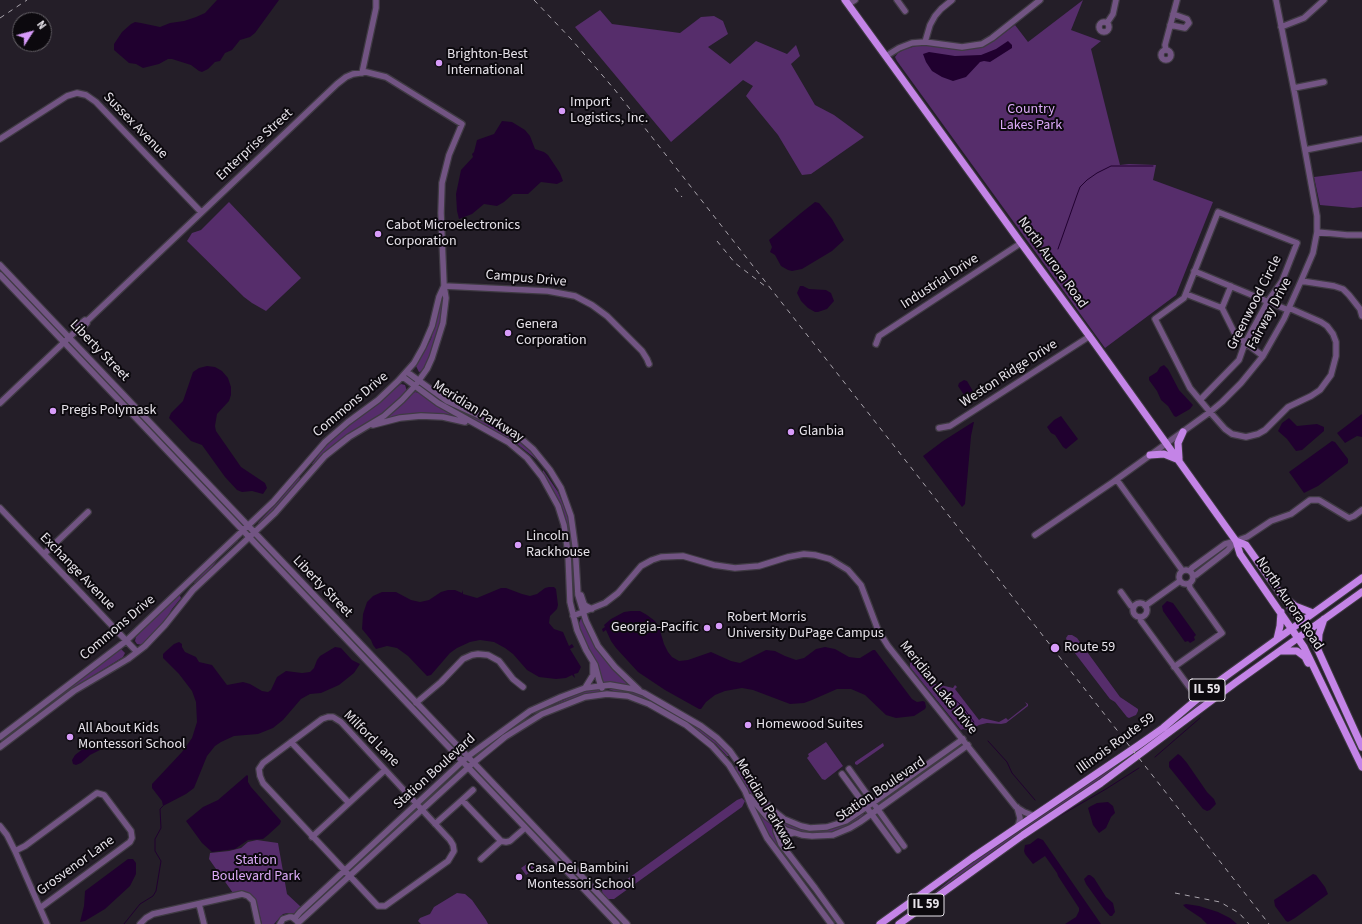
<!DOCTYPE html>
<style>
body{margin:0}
#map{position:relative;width:1362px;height:924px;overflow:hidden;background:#241e28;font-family:"Source Sans 3",sans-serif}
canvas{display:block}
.north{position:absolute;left:12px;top:12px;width:40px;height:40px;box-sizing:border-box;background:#0c090e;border:1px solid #646066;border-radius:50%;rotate:54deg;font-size:11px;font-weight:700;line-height:16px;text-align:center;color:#e7e3ea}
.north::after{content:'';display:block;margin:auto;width:14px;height:18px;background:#d79bf9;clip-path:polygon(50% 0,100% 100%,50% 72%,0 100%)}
</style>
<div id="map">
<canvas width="1362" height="924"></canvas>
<div class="north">N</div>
</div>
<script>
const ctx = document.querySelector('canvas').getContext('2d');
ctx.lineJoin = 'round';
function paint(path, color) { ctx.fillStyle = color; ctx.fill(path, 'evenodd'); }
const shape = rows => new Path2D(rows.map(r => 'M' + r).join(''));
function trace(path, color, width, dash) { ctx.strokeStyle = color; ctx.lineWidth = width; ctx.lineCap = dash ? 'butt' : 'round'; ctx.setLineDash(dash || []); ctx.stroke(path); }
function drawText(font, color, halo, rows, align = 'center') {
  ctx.font = font + ' "Source Sans 3",sans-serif'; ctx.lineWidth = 4; ctx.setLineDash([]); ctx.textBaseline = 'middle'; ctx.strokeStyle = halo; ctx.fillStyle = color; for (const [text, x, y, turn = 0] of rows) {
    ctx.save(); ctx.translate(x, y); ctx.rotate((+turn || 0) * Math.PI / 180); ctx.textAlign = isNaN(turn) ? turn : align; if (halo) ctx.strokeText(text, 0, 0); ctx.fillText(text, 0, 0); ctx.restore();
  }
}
paint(shape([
 [1083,0,1071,30,1101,41,1091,49,1120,165,1129,164,1156,165,1153,180,1213,202,1176,295,1105,348,897,61,895,57,898,53,905,49,916,46,925,45,963,50,980,47,995,40,1015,25,1028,42],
 [600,10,612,24,680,33,701,17,714,16,723,21,728,34,708,47,730,64,756,41,787,54,796,45,800,56,791,64,815,105,834,115,864,137,811,174,802,175,778,135,746,96,753,86,743,80,671,142,575,27],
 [1362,171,1362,207,1353,208,1320,205,1314,177],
 [229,202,301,278,266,311,252,303,244,297,187,241,192,233,201,230],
 [442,297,444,298,441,319,430,356,423,371,419,372,416,366,431,339],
 [75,349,105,378,241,522,206,489,74,350],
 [401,384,405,385,407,391,394,404,380,415,341,439,332,446,314,464,312,464,331,438],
 [425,388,509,432,533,451,537,459,536,459,512,440,473,421,442,403,423,389],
 [415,392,420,393,452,415,419,413,386,418,386,417,411,394],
 [543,470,558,492,569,519,579,608,575,594,563,515,555,494,543,473],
 [299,476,300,478,280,505,260,523,258,523,278,502],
 [254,538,272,557,289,572,460,752,397,691],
 [237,539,238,541,218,559,209,571,196,584,194,583,195,582,206,570,217,557],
 [179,594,181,598,172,609,164,623,143,645,137,644,135,641,136,637,155,617],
 [582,616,589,633,631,685,630,686,602,683,600,679,597,663,585,643,579,628,579,623],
 [1068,635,1072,635,1077,638,1120,697,1138,709,1138,711,1136,715,1129,718,1127,717,1115,702,1110,699,1068,644,1066,638],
 [121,649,125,653,123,657,83,682,36,717,35,715,53,702,60,694],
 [915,659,916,660,914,662,927,679,930,677,933,680,932,683,953,688,955,685,957,687,955,689,979,720,982,718,999,722,1006,718,1008,720,1027,705,1025,702,1028,704,1028,706,1006,723,1001,724,987,723,979,725,967,732,967,730,963,729,961,730,910,667,910,663],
 [1220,684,1221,685,1197,707,1157,738,1156,736],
 [606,688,625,689,639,693,693,723,716,740,730,756,727,756,716,744,680,718,644,699,629,694,616,692],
 [590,689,600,689,600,692,579,696,551,706,575,695],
 [826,742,843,766,825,780,822,779,807,758,809,756,808,754],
 [883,743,884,746,857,765,855,764,855,762],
 [737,765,764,804,771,813,774,819,769,816,759,805,745,787,736,771,735,767],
 [1116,765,1117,767,1085,790,1029,826,934,895,933,894,966,867],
 [742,798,745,801,742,807,614,899,607,899,604,897,602,891,603,887,607,882,626,880,737,800],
 [414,810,415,812,415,813,353,869,352,869],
 [513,811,536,832,573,873,560,862],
 [863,812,864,814,861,817,844,827,826,834,805,833,795,831,785,827,779,820,780,819,795,826,803,829,829,829,844,824],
 [760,813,774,826,780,849,768,834,757,814],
 [257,840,278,843,287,894,301,907,295,914,288,913,283,914,274,924,262,924,256,901,252,896,245,893,233,893,209,859,210,853,229,851,241,848,248,842],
 [530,862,535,869,526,875,521,868],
 [457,893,465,894,472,900,486,920,488,924,421,924,418,921,420,918,430,914,434,907]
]), '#562d6b');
paint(shape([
 [217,0,279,0,255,33,250,37,240,40,232,50,225,53,220,61,215,62,208,69,202,72,199,71,191,65,172,59,168,59,159,64,143,68,136,64,129,63,114,50,114,44,122,32,131,24,135,22,141,23,160,27,170,23,184,21,196,17,205,13],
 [1008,41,1012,45,1012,48,990,62,984,61,980,62,966,77,953,81,942,77,932,71,926,62,923,54,929,52,955,56,981,55,996,49],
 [502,121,512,122,525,130,530,136,535,149,544,152,548,155,560,173,563,181,557,184,541,182,528,194,513,194,504,202,497,206,484,204,472,214,459,219,457,211,456,194,461,170,473,157,472,154,474,152,477,140,494,134],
 [815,202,819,203,832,219,844,240,832,251,802,269,792,271,788,270,781,266,775,255,770,252,772,247,769,240,801,213],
 [800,286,803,286,809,289,826,290,831,293,834,301,827,309,818,312,815,312,808,308,801,301,797,293],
 [1164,365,1168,369,1179,390,1193,405,1190,409,1176,417,1174,416,1168,406,1161,400,1157,391,1149,380,1149,377,1157,372,1160,367],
 [207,366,215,367,222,371,228,378,231,387,231,395,229,401,217,414,215,426,216,431,241,467,265,483,267,488,263,494,252,491,242,492,237,490,225,477,202,445,191,441,169,418,171,413,183,401,193,372,199,368],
 [964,380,967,381,974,393,968,398,964,395,958,386,959,383],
 [1362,414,1362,437,1357,436,1345,443,1337,433],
 [1061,416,1078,439,1066,449,1063,447,1055,435,1051,433,1047,427,1054,420],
 [1289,418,1297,426,1317,424,1324,427,1324,431,1302,450,1296,451,1287,439,1278,431,1282,423],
 [973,422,974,422,971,436,965,504,962,507,923,456,943,441],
 [1332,441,1335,442,1348,459,1348,463,1318,486,1304,493,1289,472],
 [549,587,554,587,556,589,558,605,557,609,550,616,549,623,554,629,563,632,569,646,572,644,574,647,570,649,581,667,578,673,574,674,575,678,572,675,566,678,556,679,539,677,527,670,513,654,505,648,494,642,480,640,470,642,457,648,450,653,431,675,427,676,408,656,397,648,387,646,376,649,373,645,371,640,362,629,363,614,367,602,373,596,382,592,396,592,411,600,420,602,429,600,441,592,448,590,455,590,462,593,463,590,463,594,477,598,501,588,506,588,522,594,530,596,537,594,545,588],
 [1167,601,1173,603,1196,635,1194,637,1195,640,1190,643,1188,641,1185,642,1163,611,1162,606],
 [631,611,640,611,647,615,655,621,659,627,664,644,668,652,672,657,679,661,688,660,711,652,731,661,740,663,766,650,775,651,785,656,796,660,804,658,816,649,825,647,835,649,849,657,857,658,860,658,873,650,875,650,912,699,917,702,923,701,925,702,926,707,925,709,914,716,896,718,886,715,865,695,851,689,837,689,812,700,804,703,790,704,753,690,742,688,725,691,715,695,706,702,701,709,699,709,665,690,638,672,616,648,611,641,606,630,603,632,602,629,605,627,604,625,611,619,624,612],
 [179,642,182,644,182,647,185,652,196,657,199,662,212,665,227,685,243,682,250,684,262,691,268,692,271,690,277,677,286,671,302,673,310,672,314,668,317,660,320,656,335,647,341,648,352,660,360,664,354,673,339,685,321,693,310,694,301,699,283,720,273,728,258,734,234,736,221,742,215,746,207,756,194,788,186,794,163,806,162,801,152,788,152,784,182,752,192,738,197,722,196,702,192,691,179,674,163,658,163,654,165,652,174,644],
 [97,740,102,743,102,749,90,755,81,763,76,765,73,764,72,760,75,755,92,742],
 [1178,754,1181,756,1187,763,1207,792,1214,799,1216,804,1210,810,1207,811,1203,809,1169,767,1169,762],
 [247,775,248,776,248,782,251,787,281,821,280,824,268,835,263,839,248,840,235,849,212,852,202,843,186,821,203,807,218,800],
 [1108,802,1113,806,1115,813,1111,817,1106,828,1099,833,1093,825,1088,808,1091,806,1097,803],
 [1038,838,1043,840,1101,924,1065,924,1076,917,1079,911,1079,908,1058,876,1057,873,1045,856,1033,864,1025,854,1024,851,1025,845,1030,844],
 [128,859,133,859,136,863,136,874,130,886,105,909,85,921,80,922,84,906,85,891],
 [1313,874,1316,875,1325,887,1328,894,1295,918,1288,922,1286,921,1275,906,1274,900],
 [1088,875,1090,875,1094,878,1106,897,1113,903,1115,912,1112,916,1110,916,1104,909,1086,884,1084,879],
 [1186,904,1199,906,1218,912,1230,918,1237,924,1207,924,1201,918,1186,908,1183,905]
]), '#20002f');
trace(shape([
 [1058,249,1077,195,1080,187,1087,180,1097,173,1111,166,1153,166],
 [937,693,943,692,950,695,962,706,974,722],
 [988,741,1007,762,1012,773,1035,800],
 [1155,757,1200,718],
 [1049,822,1106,789,1139,768],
 [124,924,140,904,153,896,156,891,161,861,155,851,155,839,161,828,160,809,163,806]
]), '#20002f', 1);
const minor = shape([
 [897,0,905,11],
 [848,4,855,0],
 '1099 27a5 5 0 1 1 10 0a5 5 0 1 1-10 0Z',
 [1107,23,1113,14,1116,0],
 [1170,25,1185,28,1189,23,1187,19,1173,14],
 [1281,27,1304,18,1324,0],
 [925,42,930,25,935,16,941,9,952,0],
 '1161 55a5 5 0 1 1 10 0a5 5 0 1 1-10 0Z',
 [1166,50,1165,45,1177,0],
 [886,56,899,48,912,43,925,42,962,47,982,44,992,38,1040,0],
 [362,73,376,8,376,0],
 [1294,88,1324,82],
 [0,139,67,96,77,93,86,95,96,102,201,212],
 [1305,150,1362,139],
 [1317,232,1347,235,1362,235],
 [0,265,627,924],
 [1194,271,1288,310],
 [0,275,617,924],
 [1301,281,1334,286,1343,289,1349,295,1360,309,1362,316],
 [444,286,548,291,575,296,592,305,607,316,642,351,647,359,649,364],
 [1186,294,1222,308,1236,336,1263,356],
 [1222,308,1231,286],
 [78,329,78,326,85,320,87,321],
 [876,344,879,336,1021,243],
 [407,372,447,401,495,423,517,435,533,449,550,470,561,488,571,516,575,545,578,595,586,621,598,646,615,667,639,690],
 [403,377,438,403,508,442,527,458,542,477,558,506,564,525,568,553,570,602,577,630,586,650,595,665,599,680,602,688],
 [1200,400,1239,360,1245,343,1268,301,1282,281,1297,243,1218,212,1184,298,1155,319,1190,388,1210,412,1225,429,1232,434,1246,437,1258,434,1265,430,1288,407,1311,396,1320,390,1331,375,1336,356,1336,342,1333,334,1327,326,1321,322,1289,308],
 [0,403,78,329,80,330,87,323,87,321,337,84,346,77,353,74,366,72,386,77,462,124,449,155,442,183,441,213,444,286,446,298,443,323,432,358,427,369,415,386,402,400,384,416,349,437,325,456,275,513,193,590,165,625,145,646,128,659,74,691,0,747],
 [373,425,400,418,421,416,443,417,465,422],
 [939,428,950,426,1090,336],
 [1117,480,1182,570],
 [0,508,137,652],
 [1035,535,1113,482,1210,412,1222,402,1241,383,1263,356,1284,319,1301,281,1313,253,1317,232,1317,216,1295,95,1276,0],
 [44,554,88,512],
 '1179 577a7 7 0 1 1 14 0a7 7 0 1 1-14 0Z',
 [1190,571,1192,568,1225,544,1236,541,1247,537,1271,521,1291,514,1310,500,1319,500,1349,518,1354,516,1362,510],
 [1193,575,1196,575,1227,551,1236,541],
 [1121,592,1131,606,1134,607],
 [581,595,584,604,586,606,592,609],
 '1133 610a7 7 0 1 1 14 0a7 7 0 1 1-14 0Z',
 [1145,606,1180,581],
 [573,616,605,603,618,593,641,566,652,560,661,557,683,556,714,565,735,568,759,566,788,557,804,554,815,555,830,559,848,570,861,585,878,630,888,646,1016,807,1024,812,1034,816],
 [1140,617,1141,621,1190,688],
 [1174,667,1222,633,1190,588,1189,584],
 [585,688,593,675,593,664],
 [416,703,441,682,463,659,472,655,478,654,488,655,499,661,513,679,523,687],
 [328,717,333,717,341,722,450,840,453,845,454,851,448,861,385,906,378,906,375,903,263,783,260,776,259,769,263,763,322,719,328,717],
 [0,737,126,641,273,502,325,442,348,422,378,400,398,381,414,363,423,347,432,326,439,297,444,286],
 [291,742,349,803],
 [849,769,904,846],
 [842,774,898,850],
 [750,797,767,817,786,830,802,835,812,836,833,835,850,828,860,822,968,745],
 [462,800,473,790],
 [1017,807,1020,818,1019,823,1017,827],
 [777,814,776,831,781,844,815,888,841,924],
 [435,824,462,800,501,841,506,842,510,841,525,828],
 [0,826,7,835,15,851,47,924],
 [312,837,385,770],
 [785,846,783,839,786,835,793,833],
 [15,851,25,846,97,793,104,795,131,831,132,838,130,842,40,908],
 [481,859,501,841],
 [199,904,204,924],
 [295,918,300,912,467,757,530,711,561,697,585,688,610,685,633,689,644,693,701,726,717,738,730,751,770,808,784,819,801,826,810,828,827,827,846,821,877,800,963,739],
 [298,923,473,763,505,737,542,714,585,697,607,694,628,696,649,704,686,725,712,746,729,765,745,791,751,806,767,838,831,924],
 [140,924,146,918,153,914,242,894,248,896,253,901,258,924],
 [280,924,283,919,289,917,292,917,297,921]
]);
const major = shape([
 [845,0,1021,243,1093,341,1236,541,1240,554,1304,647,1362,767],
 [1150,455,1164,454,1179,460],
 [1179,458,1178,443,1183,432],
 [1236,541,1246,545,1307,631,1318,650,1362,747],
 [1289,601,1295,606,1313,613],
 [1277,639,1280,626,1281,612],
 [1318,650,1319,634,1324,619],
 [1280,651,1297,651,1305,657,1308,663],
 [880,924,972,858,1139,745,1163,728,1215,684,1362,578],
 [899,924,1023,835,1101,783,1235,683,1362,592]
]);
trace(minor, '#3f3a43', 8);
trace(major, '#3f3a43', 9);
trace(minor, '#725483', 5.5);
trace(major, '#c484e7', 7);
trace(shape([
 [534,0,572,40,615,90,1269,924],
 [0,18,27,0],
 [675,188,682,197],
 [717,241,735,263,765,286],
 [1175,893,1220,902,1239,913,1249,924]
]), '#a9a4ac', 1, [5, 5]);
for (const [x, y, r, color] of [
 [439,63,4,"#d79bf9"],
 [562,111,4,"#d79bf9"],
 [378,234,4,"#d79bf9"],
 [508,333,4,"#d79bf9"],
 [53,411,4,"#d79bf9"],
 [791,432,4,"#d79bf9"],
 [518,545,4,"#d79bf9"],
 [719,626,4,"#d79bf9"],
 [707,628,4,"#d79bf9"],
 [1055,648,5,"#d79bf9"],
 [748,725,4,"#d79bf9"],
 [70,737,4,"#d79bf9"],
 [519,877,4,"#d79bf9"]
]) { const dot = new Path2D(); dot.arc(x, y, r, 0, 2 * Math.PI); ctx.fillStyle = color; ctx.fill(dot); trace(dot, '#0c090e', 1.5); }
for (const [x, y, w] of [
 [1207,690,36],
 [926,905,36]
]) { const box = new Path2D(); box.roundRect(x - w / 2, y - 11, w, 22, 3); ctx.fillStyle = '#0c090e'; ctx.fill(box); trace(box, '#e7e3ea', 1); }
drawText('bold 13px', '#e7e3ea', null, [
 ["IL 59",1207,690],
 ["IL 59",926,905]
]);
drawText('14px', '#e7e3ea', '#0c090e', [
 ["Brighton-Best",447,55],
 ["International",447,71],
 ["Import",570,103],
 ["Logistics, Inc.",570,119],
 ["Cabot Microelectronics",386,226],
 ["Corporation",386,242],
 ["Genera",516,325],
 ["Corporation",516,341],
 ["Pregis Polymask",61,411],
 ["Glanbia",799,432],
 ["Lincoln",526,537],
 ["Rackhouse",526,553],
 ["Robert Morris",727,618],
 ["University DuPage Campus",727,634],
 ["Georgia-Pacific",699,628,"right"],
 ["Route 59",1064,648],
 ["Homewood Suites",756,725],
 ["All About Kids",78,729],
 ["Montessori School",78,745],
 ["Casa Dei Bambini",527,869],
 ["Montessori School",527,885]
], 'left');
drawText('14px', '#dcaaf8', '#0c090e', [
 ["Country",1031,110],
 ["Lakes Park",1031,126],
 ["Station",256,861],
 ["Boulevard Park",256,877]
]);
drawText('14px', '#e7e3ea', '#0c090e', [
 ["Sussex Avenue",135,126,46],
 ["Enterprise Street",255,145,-43],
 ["North Aurora Road",1052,263,54],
 ["Campus Drive",526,279,5],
 ["Industrial Drive",940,282,-33],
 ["Greenwood Circle",1255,303,-63],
 ["Fairway Drive",1270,314,-62],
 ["Liberty Street",99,351,46],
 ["Weston Ridge Drive",1009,374,-33],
 ["Commons Drive",351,405,-40],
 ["Meridian Parkway",478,412,32],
 ["Exchange Avenue",77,572,46],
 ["Liberty Street",322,587,46],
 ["North Aurora Road",1289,604,56],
 ["Commons Drive",118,628,-40],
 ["Meridian Lake Drive",938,688,51],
 ["Milford Lane",371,739,45],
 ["Illinois Route 59",1116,744,-36],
 ["Station Boulevard",435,772,-42],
 ["Station Boulevard",881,790,-34],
 ["Meridian Parkway",765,805,59],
 ["Grosvenor Lane",76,866,-36]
]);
</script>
